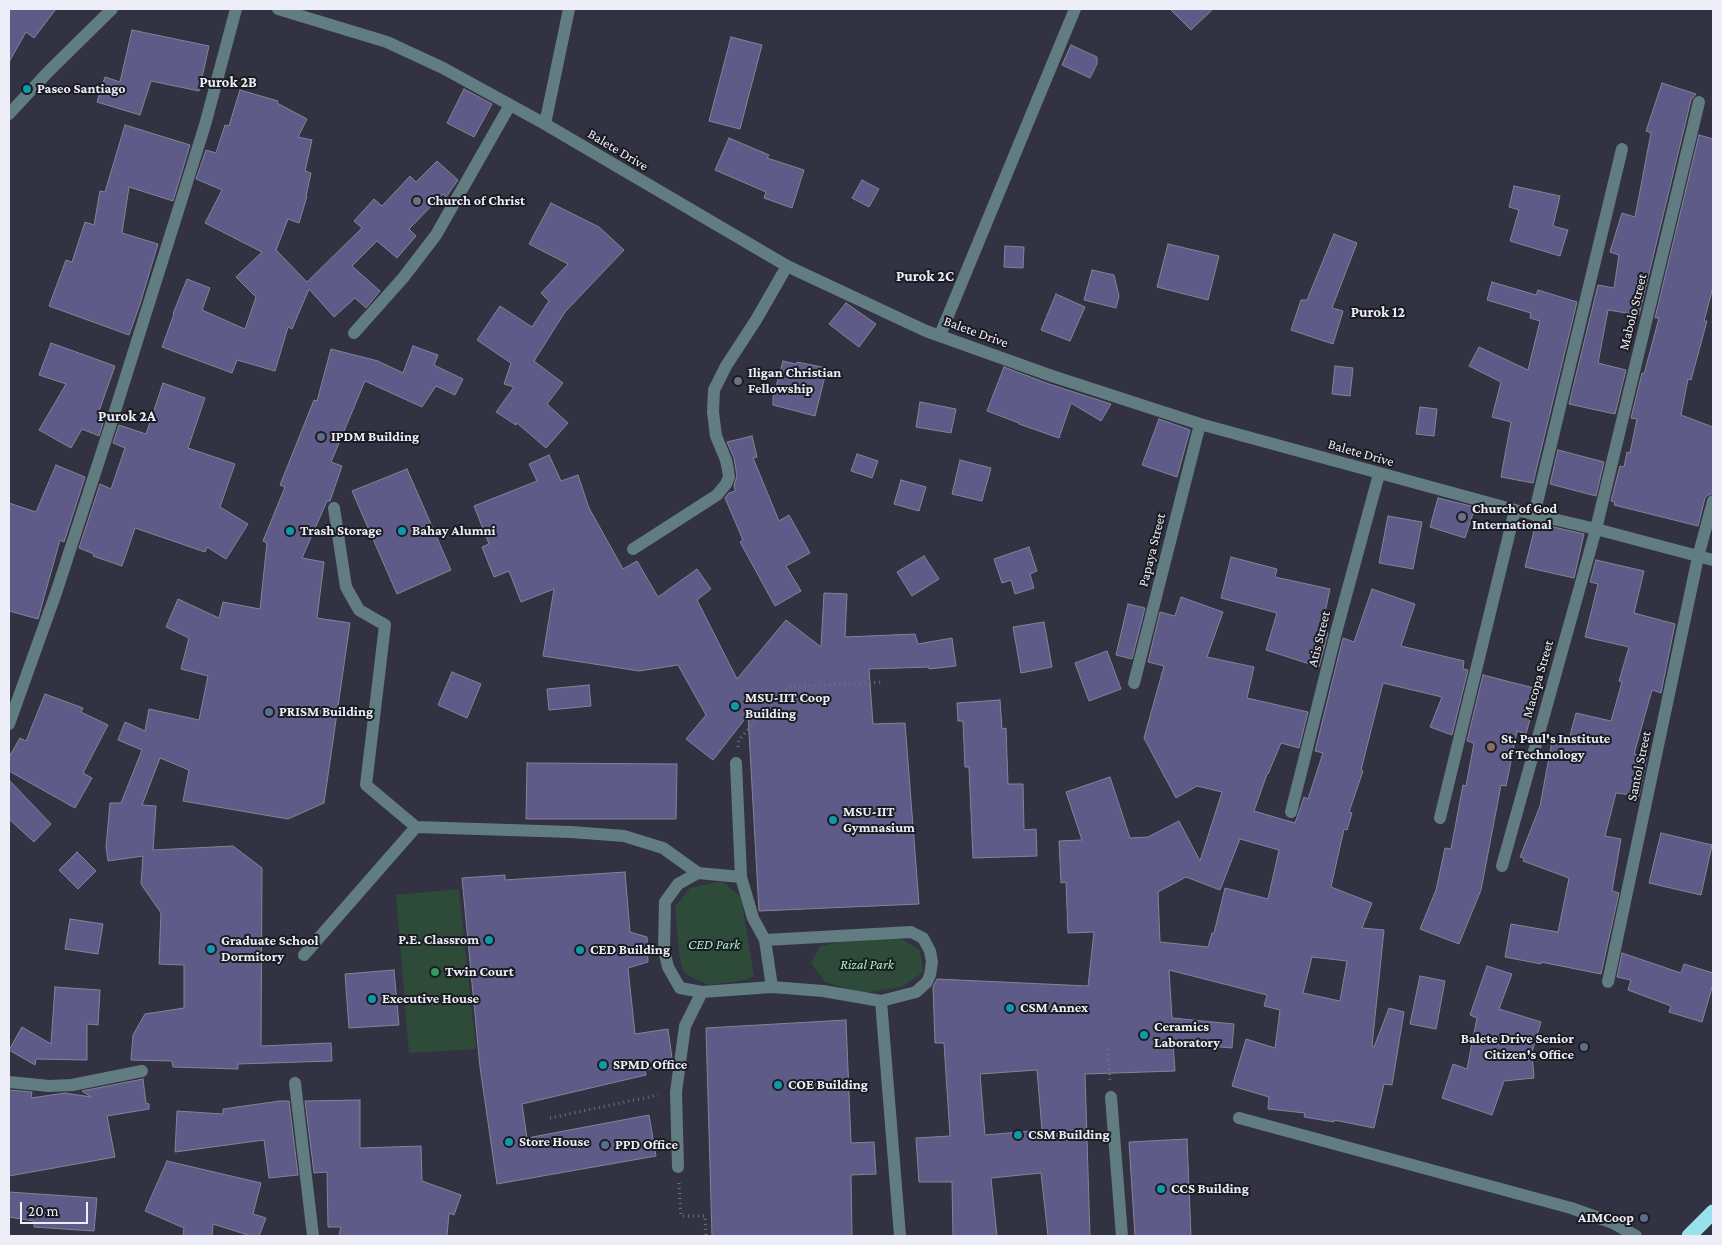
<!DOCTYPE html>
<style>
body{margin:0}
#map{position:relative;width:1722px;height:1245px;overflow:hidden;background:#333242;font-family:"Crimson Pro",serif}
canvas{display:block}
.frame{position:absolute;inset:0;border:10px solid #eeeef8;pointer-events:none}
.scale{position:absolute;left:20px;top:1202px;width:68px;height:22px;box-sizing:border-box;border:2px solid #eeeef8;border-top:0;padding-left:6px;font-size:15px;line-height:18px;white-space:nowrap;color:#eeeef8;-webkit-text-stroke:4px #1b1b22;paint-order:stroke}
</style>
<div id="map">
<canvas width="1722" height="1245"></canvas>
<div class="frame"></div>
<div class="scale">20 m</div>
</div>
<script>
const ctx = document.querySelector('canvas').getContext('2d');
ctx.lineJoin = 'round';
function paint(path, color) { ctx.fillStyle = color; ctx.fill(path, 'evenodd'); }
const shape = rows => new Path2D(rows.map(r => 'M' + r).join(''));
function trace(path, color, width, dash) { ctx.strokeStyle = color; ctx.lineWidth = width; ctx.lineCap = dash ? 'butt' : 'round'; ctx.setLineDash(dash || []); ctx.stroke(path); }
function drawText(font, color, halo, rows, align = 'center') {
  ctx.font = font + ' "Crimson Pro",serif'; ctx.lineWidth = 4; ctx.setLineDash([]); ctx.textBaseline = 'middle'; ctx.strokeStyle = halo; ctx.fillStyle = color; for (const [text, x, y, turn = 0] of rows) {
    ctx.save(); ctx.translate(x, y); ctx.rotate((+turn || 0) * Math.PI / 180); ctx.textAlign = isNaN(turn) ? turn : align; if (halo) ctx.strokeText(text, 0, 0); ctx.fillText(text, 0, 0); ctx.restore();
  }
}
paint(shape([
 [722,881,741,897,754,976,746,980,709,985,685,974,680,960,675,907,690,888],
 [459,889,476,1049,409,1053,396,895],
 [898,937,920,950,923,972,902,987,860,993,825,982,811,963,820,946,862,938]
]), '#2e4a39');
const building = shape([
 [9,9,56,9,34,38,26,32,9,62,9,9],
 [1170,9,1213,9,1191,30,1170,9],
 [132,30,209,46,199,91,151,81,140,115,97,102,105,77,120,82,132,30],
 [731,37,762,45,740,129,709,121,731,37],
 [1071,45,1097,57,1097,64,1090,78,1062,65,1071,45],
 [1662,83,1696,94,1691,100,1639,315,1608,310,1598,363,1626,370,1615,414,1569,404,1598,285,1614,288,1619,255,1610,252,1622,213,1635,217,1651,133,1646,131,1662,83],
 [464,89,492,104,474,137,447,123,464,89],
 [240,90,278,101,277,103,307,119,298,137,312,140,305,171,311,173,306,196,307,196,299,223,288,219,276,250,307,282,362,228,354,221,374,199,382,206,410,176,416,182,437,161,458,180,446,197,443,194,409,229,416,236,397,258,377,241,352,266,380,291,366,308,355,298,334,317,309,289,292,329,288,327,275,371,237,360,232,373,162,347,174,314,173,314,187,279,210,288,202,310,245,329,256,297,236,277,262,252,205,223,222,190,196,179,206,150,216,153,225,125,229,126,240,90],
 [125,125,190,145,173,201,129,187,122,233,158,244,140,304,129,335,49,306,66,260,72,262,85,222,94,225,100,191,105,192,125,125],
 [1699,135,1713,139,1713,287,1704,321,1707,321,1691,380,1688,379,1681,415,1713,427,1713,493,1708,495,1705,498,1698,526,1614,505,1615,502,1611,501,1620,466,1624,467,1627,452,1630,453,1637,419,1631,418,1642,373,1644,374,1659,318,1655,318,1699,135],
 [729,138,769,155,767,158,804,170,792,208,764,198,766,192,715,170,729,138],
 [862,180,879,189,869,207,852,198,862,180],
 [1514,186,1560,196,1553,226,1568,230,1560,256,1510,241,1519,210,1509,207,1514,186],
 [551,203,599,227,624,250,565,312,534,361,563,383,547,404,568,423,546,448,517,423,516,425,496,412,514,387,504,384,511,363,477,340,500,306,532,327,549,301,541,293,568,264,529,244,551,203],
 [1334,234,1357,243,1332,308,1343,311,1333,344,1291,330,1301,300,1307,300,1334,234],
 [1168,244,1219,256,1208,300,1157,287,1168,244],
 [1005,246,1024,247,1023,268,1004,267,1005,246],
 [1092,270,1114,275,1119,296,1116,308,1084,300,1092,270],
 [1492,282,1536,295,1538,290,1577,302,1533,483,1501,477,1511,422,1492,417,1501,382,1469,366,1479,347,1528,370,1540,321,1530,318,1531,313,1487,300,1492,282],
 [1056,294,1085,307,1070,341,1041,330,1056,294],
 [846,303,876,324,859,347,829,324,846,303],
 [51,343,115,366,98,414,105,417,99,436,82,429,71,448,39,430,66,384,39,375,51,343],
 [413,346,438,355,434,365,463,379,455,395,436,386,422,407,365,381,331,462,342,466,330,501,327,501,302,558,324,562,317,618,350,623,324,803,288,819,183,801,189,770,160,758,142,805,156,806,153,850,233,846,262,868,261,1046,331,1043,332,1061,238,1064,238,1069,173,1067,172,1061,131,1060,133,1035,145,1014,184,1008,184,965,159,964,161,913,141,884,143,856,108,861,106,847,110,803,121,803,142,750,118,740,125,722,145,731,149,709,199,720,208,676,181,669,189,638,166,627,178,599,219,618,223,602,260,609,267,543,263,541,285,487,280,485,314,400,317,401,331,349,378,361,403,373,413,346],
 [783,361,796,364,797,362,827,368,815,416,773,405,773,398,783,361],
 [1335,366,1353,368,1350,396,1332,394,1335,366],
 [1004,367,1049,384,1111,404,1101,421,1071,403,1059,438,1019,424,1019,423,987,411,1004,367],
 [163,383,205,398,188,448,235,464,220,507,248,524,226,559,207,547,205,552,135,528,122,566,93,556,94,554,79,548,100,484,111,489,125,448,113,443,119,425,146,434,163,383],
 [920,402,956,409,951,433,916,427,920,402],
 [1420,407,1437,409,1434,436,1416,434,1420,407],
 [1159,419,1190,430,1177,477,1142,465,1159,419],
 [752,436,757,457,753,458,779,521,789,515,810,553,786,566,801,591,775,606,740,542,743,540,725,498,729,493,735,491,734,485,737,476,734,458,727,442,752,436],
 [1558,450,1604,462,1596,496,1550,484,1558,450],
 [857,454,878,461,872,478,851,471,857,454],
 [549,455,561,481,578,475,589,508,623,569,637,561,658,597,697,569,711,589,697,600,737,679,786,620,821,647,824,593,847,594,845,637,915,634,918,644,952,638,956,666,929,669,929,667,869,669,873,724,905,723,919,904,759,911,748,715,713,760,686,739,706,715,678,665,639,671,543,656,554,589,521,602,509,571,494,577,482,547,489,544,474,506,537,481,529,464,549,455],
 [960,460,991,468,982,501,952,494,960,460],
 [56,465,85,477,64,542,60,540,38,619,9,611,9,503,36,512,56,465],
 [407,469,451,570,397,594,352,491,407,469],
 [901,480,926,487,919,511,894,504,901,480],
 [1438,498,1475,507,1465,538,1430,527,1438,498],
 [1388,516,1422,522,1413,569,1379,563,1388,516],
 [1536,523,1584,534,1574,578,1525,567,1536,523],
 [1029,547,1037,571,1030,574,1034,588,1015,594,1011,580,1002,583,994,559,1029,547],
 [924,556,939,579,912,596,897,572,924,556],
 [1231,557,1277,569,1275,577,1330,589,1321,631,1328,633,1319,667,1266,650,1277,613,1221,598,1231,557],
 [1596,560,1644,571,1634,613,1675,624,1661,693,1652,690,1634,754,1647,756,1639,796,1616,793,1605,836,1621,839,1612,891,1619,893,1601,974,1541,962,1541,964,1505,957,1511,924,1558,932,1569,878,1523,861,1524,858,1520,857,1540,806,1553,736,1569,739,1576,713,1611,721,1622,682,1619,681,1629,647,1585,637,1598,584,1590,582,1596,560],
 [1372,589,1415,604,1401,646,1464,661,1463,669,1468,670,1452,735,1430,727,1442,697,1383,683,1361,770,1363,771,1349,812,1352,813,1347,830,1344,829,1331,887,1372,903,1362,928,1384,930,1372,1046,1374,1047,1389,1008,1404,1012,1392,1085,1384,1084,1374,1128,1334,1120,1334,1122,1304,1117,1305,1113,1268,1109,1269,1097,1232,1086,1246,1039,1275,1048,1280,1010,1264,1006,1267,995,1169,970,1172,1018,1234,1024,1232,1048,1173,1043,1175,1071,1085,1074,1090,1236,1048,1236,1041,1173,991,1178,997,1236,953,1236,952,1182,919,1182,916,1138,950,1136,944,1043,935,1043,933,987,937,979,1088,986,1094,932,1068,933,1066,882,1061,883,1059,841,1082,840,1066,792,1110,777,1130,838,1148,837,1179,821,1200,861,1222,792,1197,786,1176,798,1144,738,1164,666,1148,662,1160,612,1175,616,1181,597,1223,612,1207,657,1254,667,1247,698,1308,712,1299,748,1281,743,1268,774,1267,774,1254,811,1295,823,1304,797,1308,799,1323,753,1315,751,1343,638,1354,642,1372,589],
 [1240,839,1279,850,1268,899,1225,888,1214,933,1212,933,1208,947,1160,942,1158,892,1186,877,1220,890,1240,839],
 [1312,957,1347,961,1340,1001,1303,993,1312,957],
 [1037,1070,1042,1130,985,1135,980,1074,1037,1070],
 [1128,604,1145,608,1132,659,1116,655,1128,604],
 [1044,622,1052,667,1021,673,1013,627,1044,622],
 [1107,651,1121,689,1089,701,1075,663,1107,651],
 [452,672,481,684,467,718,438,705,452,672],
 [1483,675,1538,689,1526,734,1517,731,1506,786,1501,785,1481,890,1459,944,1420,929,1436,890,1445,848,1451,849,1463,785,1466,786,1474,743,1467,741,1483,675],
 [589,685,591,706,549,710,547,689,589,685],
 [45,694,83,708,81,712,108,725,83,773,92,778,75,808,9,771,9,757,20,738,26,741,45,694],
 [1000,700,1002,729,1006,728,1008,784,1023,784,1024,830,1036,829,1037,856,973,858,969,767,965,767,963,721,958,721,957,703,1000,700],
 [527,763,677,764,676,819,526,819,527,763],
 [9,780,51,824,34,842,9,819,9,780],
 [1661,833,1712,845,1701,895,1649,883,1661,833],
 [77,852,96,871,78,889,59,870,77,852],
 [625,872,630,932,647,937,648,962,628,968,635,1034,668,1029,672,1058,671,1065,645,1070,646,1075,522,1104,527,1138,649,1115,656,1156,497,1184,480,1067,462,878,505,875,505,880,625,872],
 [70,919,103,924,98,954,65,949,70,919],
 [1622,953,1681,973,1684,964,1713,973,1713,984,1702,1022,1669,1012,1671,1006,1628,990,1631,980,1617,977,1622,953],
 [1487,966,1512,974,1499,1009,1541,1022,1532,1052,1534,1078,1504,1081,1492,1115,1442,1098,1453,1064,1467,1069,1477,1018,1470,1015,1487,966],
 [394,970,399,1025,349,1028,345,974,394,970],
 [1420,976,1445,981,1436,1029,1410,1024,1420,976],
 [55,987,100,990,98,1025,87,1024,87,1060,36,1059,35,1065,9,1050,22,1027,51,1044,55,987],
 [846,1020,851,1143,874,1142,876,1174,851,1175,852,1236,712,1236,706,1028,846,1020],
 [143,1079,146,1103,149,1104,149,1109,107,1116,115,1157,9,1176,9,1090,32,1092,31,1098,65,1093,91,1097,82,1091,143,1079],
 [360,1100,360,1148,421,1146,422,1181,461,1195,454,1215,449,1213,447,1236,339,1236,341,1227,328,1227,327,1172,314,1173,305,1101,360,1100],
 [280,1101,289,1101,298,1175,269,1178,264,1140,175,1152,177,1111,223,1114,223,1109,280,1101],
 [1187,1139,1191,1236,1135,1236,1129,1142,1187,1139],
 [167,1161,261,1183,253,1214,266,1218,259,1236,251,1236,213,1224,212,1236,183,1236,184,1228,145,1211,167,1161],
 [9,1192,97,1198,94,1231,34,1227,34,1221,9,1217,9,1192]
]);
paint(building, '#5e5b89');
trace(building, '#848496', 1);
trace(shape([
 [738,747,739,740,756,720,790,687,884,682],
 [1108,1049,1110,1081],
 [550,1118,658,1095],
 [679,1183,681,1216,705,1216,706,1236]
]), '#727280', 3, [1, 4]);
trace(shape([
 [278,9,387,42,443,68,545,124,787,266,926,331,1052,376,1200,424,1515,510,1596,529,1713,560],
 [9,114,48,72,112,9],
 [545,124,569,9],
 [354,333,403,278,436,235,510,105],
 [940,335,1075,9],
 [334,508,346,587,359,610,385,625,366,785,416,827,571,832,624,836,663,848,698,873,741,877],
 [1534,515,1622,149],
 [633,549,717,495,726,484,729,477,728,470,726,460,716,436,713,412,714,390,726,366,756,320,787,266],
 [1134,683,1200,424],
 [9,724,56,593,110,427,205,125,236,9],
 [736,763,741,877,753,918,765,940,772,987],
 [1291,812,1337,629,1379,474],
 [1440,818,1515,510],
 [1502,866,1596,529,1699,102],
 [698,873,678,884,665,902,664,950,668,967,680,988,702,992,772,987,823,991,881,1001,916,992,927,982,930,975,932,962,930,951,923,938,911,932,765,940],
 [304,955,416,827],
 [1608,982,1698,557,1713,501],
 [881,1001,900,1236],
 [9,1082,49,1086,72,1085,142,1071],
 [295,1083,313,1236],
 [1111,1097,1122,1236],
 [1239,1118,1571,1208,1613,1223,1636,1236],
 [678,1167,676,1092,685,1026,702,992]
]), '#617d81', 12);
trace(shape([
 [1689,1236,1713,1212]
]), '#99e1eb', 15);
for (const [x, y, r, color] of [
 [27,89,5,"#0f9aa8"],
 [417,201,5,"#6b7280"],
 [738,381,5,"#6b7280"],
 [321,437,5,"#5c6f8a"],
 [1462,517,5,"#6b7280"],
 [290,531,5,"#0f9aa8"],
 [402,531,5,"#0f9aa8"],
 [735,706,5,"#0f9aa8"],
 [269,712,5,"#5c6f8a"],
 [1491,747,5,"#8d6e63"],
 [833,820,5,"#0f9aa8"],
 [489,940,5,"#0f9aa8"],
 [211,949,5,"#0f9aa8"],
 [580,950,5,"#0f9aa8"],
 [435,972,5,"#2e9e5b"],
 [372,999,5,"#0f9aa8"],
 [1010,1008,5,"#0f9aa8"],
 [1144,1035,5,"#0f9aa8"],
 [1584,1047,5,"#5c6f8a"],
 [603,1065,5,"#0f9aa8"],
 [778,1085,5,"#0f9aa8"],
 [1018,1135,5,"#0f9aa8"],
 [509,1142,5,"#0f9aa8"],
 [605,1145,5,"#5c6f8a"],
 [1161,1189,5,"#0f9aa8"],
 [1644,1218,5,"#5c6f8a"]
]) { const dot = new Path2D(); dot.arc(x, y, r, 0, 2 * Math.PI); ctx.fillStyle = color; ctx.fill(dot); trace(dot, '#1b1b22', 2); }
drawText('bold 14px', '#eeeef8', '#1b1b22', [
 ["Paseo Santiago",37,89],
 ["Church of Christ",427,201],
 ["Iligan Christian",748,373],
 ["Fellowship",748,389],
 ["IPDM Building",331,437],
 ["Church of God",1472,509],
 ["International",1472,525],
 ["Trash Storage",300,531],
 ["Bahay Alumni",412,531],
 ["MSU-IIT Coop",745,698],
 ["Building",745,714],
 ["PRISM Building",279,712],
 ["St. Paul's Institute",1501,739],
 ["of Technology",1501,755],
 ["MSU-IIT",843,812],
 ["Gymnasium",843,828],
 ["P.E. Classrom",479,940,"right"],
 ["Graduate School",221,941],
 ["Dormitory",221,957],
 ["CED Building",590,950],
 ["Twin Court",445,972],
 ["Executive House",382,999],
 ["CSM Annex",1020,1008],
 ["Ceramics",1154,1027],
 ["Laboratory",1154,1043],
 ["Balete Drive Senior",1574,1039,"right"],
 ["Citizen's Office",1574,1055,"right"],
 ["SPMD Office",613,1065],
 ["COE Building",788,1085],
 ["CSM Building",1028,1135],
 ["Store House",519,1142],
 ["PPD Office",615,1145],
 ["CCS Building",1171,1189],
 ["AIMCoop",1634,1218,"right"]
], 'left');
drawText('14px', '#eeeef8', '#1b1b22', [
 ["Balete Drive",618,150,31],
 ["Mabolo Street",1633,312,-76],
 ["Balete Drive",976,332,20],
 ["Balete Drive",1361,453,16],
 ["Papaya Street",1152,550,-76],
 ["Atis Street",1319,639,-76],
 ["Macopa Street",1538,679,-74],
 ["Santol Street",1639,766,-78]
]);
drawText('italic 14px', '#a3f2c2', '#1b1b22', [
 ["CED Park",714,945],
 ["Rizal Park",867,965]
]);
drawText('bold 15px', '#eeeef8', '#1b1b22', [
 ["Purok 2B",228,82],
 ["Purok 2C",925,276],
 ["Purok 12",1378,312],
 ["Purok 2A",127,416]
]);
</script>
